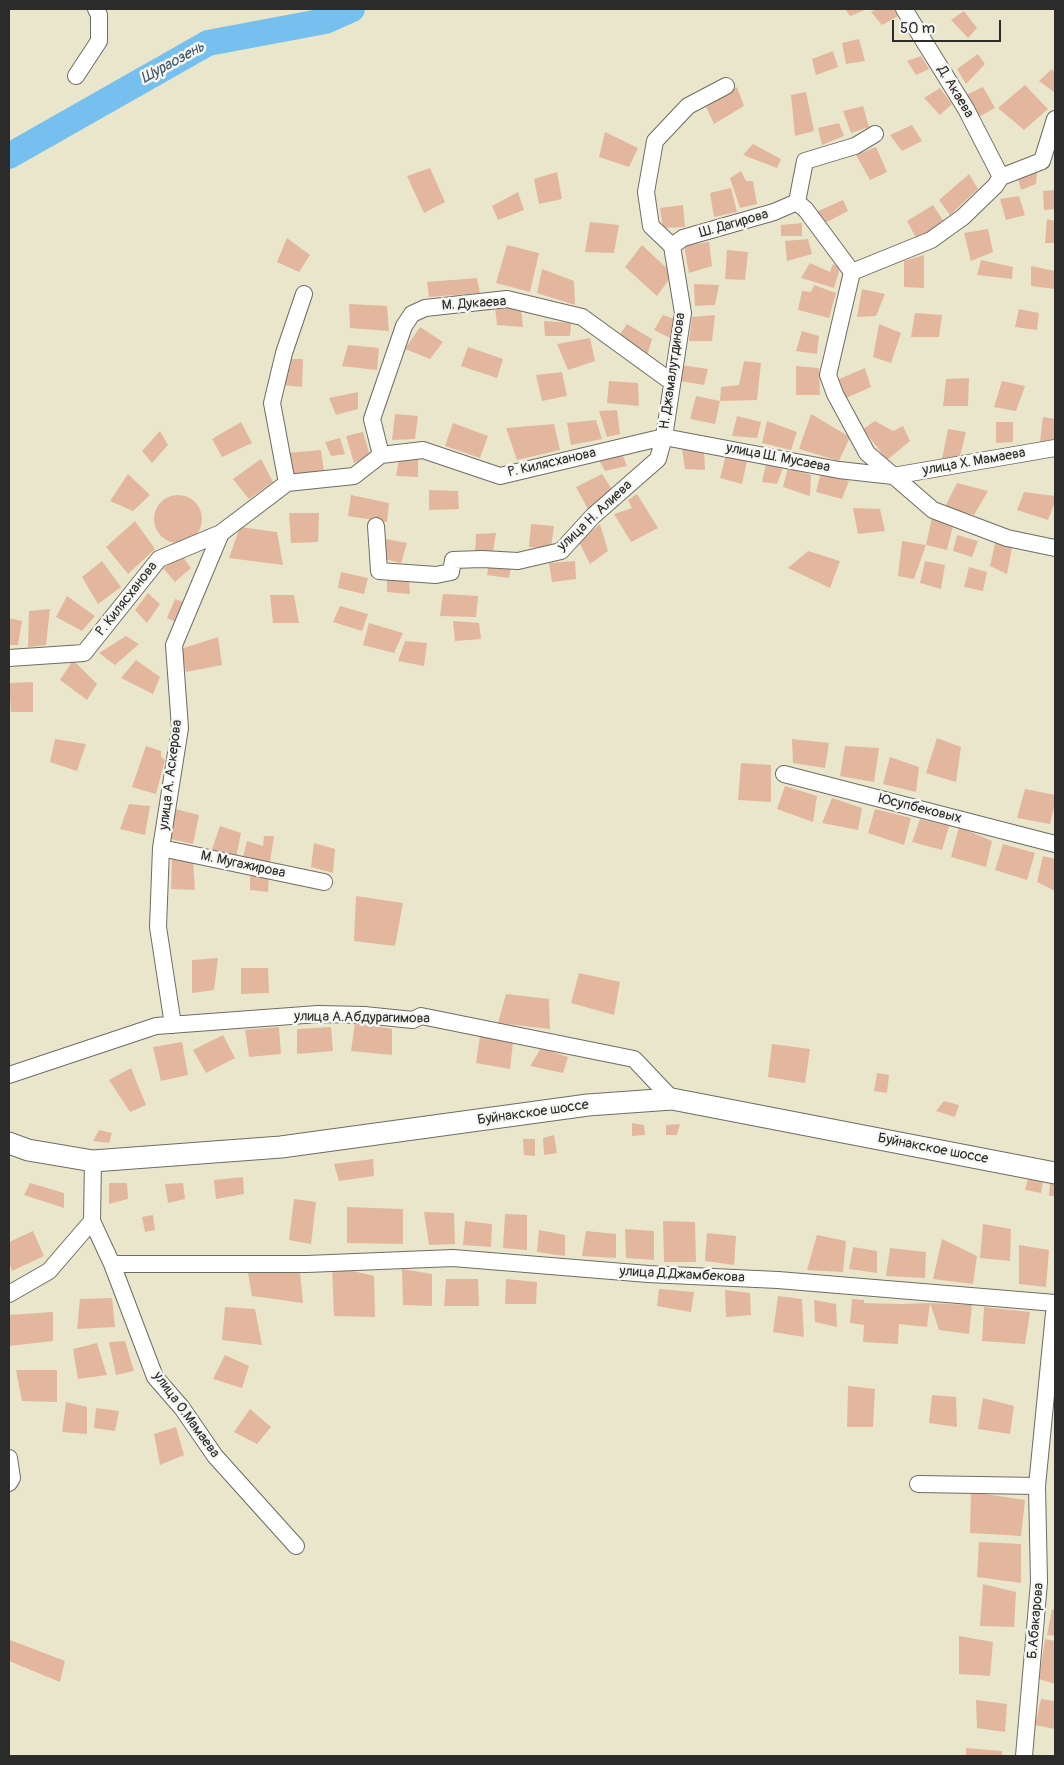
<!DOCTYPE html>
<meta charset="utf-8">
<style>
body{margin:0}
#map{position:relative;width:1064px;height:1765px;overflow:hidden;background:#eae6cc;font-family:Pangolin,sans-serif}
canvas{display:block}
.frame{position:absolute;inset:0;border:10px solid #2b2b2b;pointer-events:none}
.scale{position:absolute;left:892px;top:20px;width:109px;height:22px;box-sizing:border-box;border:2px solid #2b2b2b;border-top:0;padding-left:6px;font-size:15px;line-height:18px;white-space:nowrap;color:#2b2b2b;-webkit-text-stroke:4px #f6f6f2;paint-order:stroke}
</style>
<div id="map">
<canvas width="1064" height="1765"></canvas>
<div class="frame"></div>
<div class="scale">50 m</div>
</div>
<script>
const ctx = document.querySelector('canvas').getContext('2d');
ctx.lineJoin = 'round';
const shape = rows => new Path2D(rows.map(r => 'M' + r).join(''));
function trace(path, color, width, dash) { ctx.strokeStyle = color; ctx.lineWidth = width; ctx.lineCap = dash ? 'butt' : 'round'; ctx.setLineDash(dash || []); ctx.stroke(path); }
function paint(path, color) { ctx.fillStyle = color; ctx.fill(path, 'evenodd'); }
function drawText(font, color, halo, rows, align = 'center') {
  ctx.font = font + ' Pangolin,sans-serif'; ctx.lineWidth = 5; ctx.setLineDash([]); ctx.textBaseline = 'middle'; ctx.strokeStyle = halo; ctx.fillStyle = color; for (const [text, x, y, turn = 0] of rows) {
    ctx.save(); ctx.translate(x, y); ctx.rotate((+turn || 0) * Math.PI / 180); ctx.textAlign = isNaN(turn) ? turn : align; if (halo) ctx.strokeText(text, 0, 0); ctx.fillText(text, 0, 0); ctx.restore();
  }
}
trace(shape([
 [9,156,208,43,325,21,352,9]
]), '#75c0ee', 26);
paint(shape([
 [845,9,867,9,850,16],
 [877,9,894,9,898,16,882,25,871,12],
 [964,11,977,28,968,38,951,20],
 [859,39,865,61,846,64,842,43],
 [833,51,838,67,816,75,812,59],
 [978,54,985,64,966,84,957,69],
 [921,56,929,69,916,75,907,61],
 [1052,69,1055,73,1055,89,1054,92,1039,81],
 [1025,85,1048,109,1024,130,998,108],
 [737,87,744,106,714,124,706,107],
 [983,87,995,108,977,118,964,96],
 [940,88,952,104,940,115,924,98],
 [806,92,814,131,795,136,791,95],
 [863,106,869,127,851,133,843,111],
 [839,123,844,136,822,145,818,128],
 [912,125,922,141,902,151,890,135],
 [605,132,638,148,629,167,599,157],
 [753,144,781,159,777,168,743,155],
 [876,147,887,172,870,180,856,155],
 [430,168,445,202,424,213,407,176],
 [741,171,746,181,753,181,757,204,740,208,730,178],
 [557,172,562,199,539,204,534,179],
 [1037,172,1036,184,1021,190,1018,179],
 [969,174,978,189,950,215,939,200],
 [731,188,737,212,714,217,710,193],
 [1055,190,1055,209,1044,210,1043,191],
 [518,192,524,210,498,220,492,206],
 [1019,196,1025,215,1006,220,1000,199],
 [843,200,848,211,823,224,816,212],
 [683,205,685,227,663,228,660,208],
 [933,205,945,223,916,238,907,221],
 [1047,219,1055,221,1055,243,1045,243],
 [590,222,619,225,614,253,585,252],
 [802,223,802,236,781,236,781,225],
 [988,229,993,252,971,261,964,233],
 [287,238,310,255,299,272,277,262],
 [808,239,812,254,787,261,785,241],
 [709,242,712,266,689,273,684,246],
 [507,245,539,253,530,292,496,283],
 [642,245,673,274,657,296,625,267],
 [727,250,748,252,745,280,725,279],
 [924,255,924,288,904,287,904,261],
 [981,260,1013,267,1012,279,977,275],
 [810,263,830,272,833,264,840,268,834,288,801,278],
 [1031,266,1055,271,1055,289,1031,286],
 [542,269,574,281,575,305,537,293],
 [477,278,480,293,429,297,427,282],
 [694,284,719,285,715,305,695,306],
 [814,285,836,293,829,318,798,310,802,291,811,292],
 [862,289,885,294,876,316,857,317],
 [349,304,387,306,389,331,350,328],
 [495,307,521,308,523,327,497,325],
 [1019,309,1039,313,1037,330,1015,327],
 [915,313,942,315,939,337,911,337],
 [663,315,677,320,672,339,654,330],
 [715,315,712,341,689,341,692,317],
 [544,321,571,323,570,336,545,336],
 [627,324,652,339,647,356,618,337],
 [879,324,901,333,891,363,873,357],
 [420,327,443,342,430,359,405,349],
 [802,331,819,336,817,354,796,351],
 [590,338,595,361,568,370,557,344],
 [348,345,379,348,377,370,342,366],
 [468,347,503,359,497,378,461,366],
 [287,359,303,359,302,387,283,385],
 [744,361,761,363,757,400,720,401,721,387,739,385],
 [681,365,708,369,704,385,680,381],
 [796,366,819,368,820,395,796,395],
 [865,368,871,387,846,398,839,379],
 [562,372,567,396,542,401,536,375],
 [969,378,968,406,943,406,946,379],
 [609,381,638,383,639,406,607,403],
 [1002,381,1025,386,1016,411,994,407],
 [358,392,358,409,336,415,329,398],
 [696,396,720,401,715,424,690,419],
 [617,410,620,434,607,437,599,411],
 [395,414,418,416,415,439,392,440],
 [811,414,850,437,839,461,799,449],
 [737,416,761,422,757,438,732,436],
 [1043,417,1055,419,1055,439,1040,442],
 [596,420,602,439,571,445,567,423],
 [767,421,797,432,791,450,762,443],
 [875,421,893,431,903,426,910,441,887,460,863,429],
 [241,422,252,443,222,457,212,439],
 [996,422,1013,422,1013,442,996,443],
 [453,423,488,436,480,458,445,446],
 [554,424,560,450,517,460,506,428],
 [948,429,966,432,959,460,942,459],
 [160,431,168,445,152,463,142,451],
 [363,432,370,456,354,463,346,436],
 [340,438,345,454,331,456,325,442],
 [682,448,704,450,705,470,685,469],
 [321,450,324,471,292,476,287,453],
 [621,451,627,466,605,471,598,458],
 [726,455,747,461,742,484,720,478],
 [418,457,418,477,396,476,399,459],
 [261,459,273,482,249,499,233,479],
 [766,464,783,468,777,484,762,482],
 [788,468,811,475,810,496,783,487],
 [821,472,849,481,842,499,816,492],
 [128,474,150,495,133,511,110,501],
 [602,474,613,491,589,511,576,487],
 [957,483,988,491,974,515,945,507],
 [429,490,458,491,459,509,429,510],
 [1024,492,1055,496,1055,502,1048,520,1017,510],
 [637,494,658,528,631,542,614,514,632,508,628,500],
 [351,495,389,503,387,522,348,516],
 '154 519a24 24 0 1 1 48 0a24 24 0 1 1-48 0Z',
 [853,508,880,509,885,531,858,534],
 [289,513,319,513,318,542,291,543],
 [932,518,953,526,947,550,926,545],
 [135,521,155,549,128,574,106,547],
 [531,524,554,526,551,548,529,547],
 [600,524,608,551,590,564,579,542],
 [240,527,277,532,283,565,229,558],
 [496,533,493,552,475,554,476,534],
 [957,535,978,541,972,557,953,551],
 [386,539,407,543,401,563,384,559],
 [996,539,1012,548,1007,574,990,566],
 [902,541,926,545,914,579,898,576],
 [808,551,840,561,830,588,788,568],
 [183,557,191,568,175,582,163,568],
 [102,561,121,587,98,604,82,577],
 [575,561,576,579,552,582,549,563],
 [925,561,945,565,941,589,920,583],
 [489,563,511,567,509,578,487,575],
 [969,567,987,572,983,591,964,587],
 [341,572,368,578,364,594,338,588],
 [387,577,409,579,410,594,387,592],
 [148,593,160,604,147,623,135,610],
 [443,594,478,596,476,617,440,616],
 [270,595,294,595,299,623,273,623],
 [67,596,95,616,82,631,56,617],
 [175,599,187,603,178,623,167,618],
 [340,606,368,614,362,631,333,622],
 [50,609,46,645,28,647,29,611],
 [9,618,22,621,18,645,9,645],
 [453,621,479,623,481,639,455,641],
 [369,623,403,633,394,653,363,645],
 [126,636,139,644,115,665,99,653],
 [218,637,222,665,186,672,181,649],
 [405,641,427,643,424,666,398,661],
 [73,660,97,684,87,700,60,680],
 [136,660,160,677,153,694,121,678],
 [33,682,33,712,11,712,9,683],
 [937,738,961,747,956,782,926,773],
 [55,739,86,744,77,771,50,762],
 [792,739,829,743,825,768,793,763],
 [146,746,161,751,161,757,165,760,156,794,132,787],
 [845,746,879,748,874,782,840,776],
 [890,757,919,767,916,792,883,784],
 [741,763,771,765,771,802,738,800],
 [785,786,817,796,813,822,777,809],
 [1025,789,1055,795,1055,803,1050,824,1017,818],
 [832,798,862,808,858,830,822,823],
 [129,804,150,806,145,835,120,829],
 [175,809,199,815,193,844,171,839],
 [875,809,911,818,904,845,868,833],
 [920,819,949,826,942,850,912,842],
 [220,826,241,833,236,858,211,852],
 [959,827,992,841,986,867,951,857],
 [264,836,274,836,270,862,243,857,247,841,263,846],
 [314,843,335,849,333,873,311,867],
 [1003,844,1035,853,1027,880,995,870],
 [172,856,193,860,195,890,171,889],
 [1043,856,1055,859,1055,891,1037,882],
 [250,873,269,876,268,892,250,890],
 [356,896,403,903,395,946,354,941],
 [218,958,214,990,192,993,192,960],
 [241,968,268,968,269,993,241,994],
 [579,973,620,982,614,1015,571,1003],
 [506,994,549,999,550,1029,498,1023],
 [355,1023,392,1029,392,1055,351,1051],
 [279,1027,281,1054,249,1057,245,1030],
 [331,1027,333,1051,297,1054,297,1029],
 [223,1035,235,1058,206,1073,193,1050],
 [480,1036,513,1043,510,1069,476,1063],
 [182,1042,188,1075,161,1081,153,1047],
 [772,1044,810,1049,805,1083,768,1077],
 [541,1048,568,1057,563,1073,530,1066],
 [131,1068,146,1105,130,1112,109,1080],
 [877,1073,889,1075,887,1093,874,1091],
 [944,1101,959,1105,955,1117,936,1111],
 [632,1123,644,1125,645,1135,632,1136],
 [680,1124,677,1135,666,1135,666,1125],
 [99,1130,112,1133,109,1143,93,1141],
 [554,1135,557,1153,544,1155,543,1138],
 [523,1139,535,1139,535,1156,524,1155],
 [373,1159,374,1176,339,1181,334,1164],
 [243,1177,244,1194,216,1199,214,1180],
 [1028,1179,1043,1181,1041,1193,1025,1190],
 [30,1183,64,1193,64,1208,24,1195],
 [109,1183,127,1183,128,1199,109,1204],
 [183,1183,185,1199,168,1203,165,1184],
 [1050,1183,1055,1184,1055,1196,1049,1196],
 [294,1199,316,1202,311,1244,289,1240],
 [347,1207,403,1209,403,1244,347,1243],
 [424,1212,454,1213,455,1244,429,1245],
 [505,1214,527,1215,527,1250,503,1248],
 [153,1215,155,1230,145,1232,142,1217],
 [465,1221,492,1224,491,1247,463,1245],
 [663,1221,695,1222,696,1262,664,1262],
 [983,1224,1011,1229,1010,1261,980,1258],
 [625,1229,654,1231,654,1260,626,1258],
 [539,1230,565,1235,565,1256,537,1252],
 [33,1231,44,1256,12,1271,9,1261,9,1242],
 [586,1231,616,1234,616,1258,582,1256],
 [707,1233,736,1236,734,1265,705,1261],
 [817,1235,846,1241,843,1272,807,1270],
 [942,1239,977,1256,973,1284,933,1279],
 [1019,1245,1049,1250,1046,1287,1019,1284],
 [853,1247,877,1251,877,1273,849,1269],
 [890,1248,926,1252,925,1278,886,1276],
 [332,1266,374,1276,375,1317,334,1316],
 [402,1269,432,1274,432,1306,403,1305],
 [300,1272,303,1303,252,1296,248,1273],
 [446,1279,478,1279,479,1306,444,1306],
 [506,1279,537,1282,536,1304,505,1304],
 [659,1289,694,1292,691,1312,657,1306],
 [725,1290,750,1293,751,1315,726,1317],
 [778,1296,802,1299,804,1337,773,1332],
 [112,1298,115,1327,77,1329,80,1299],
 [852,1299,864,1300,864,1303,902,1304,930,1303,927,1327,899,1324,898,1344,863,1342,864,1325,850,1323],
 [814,1300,836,1304,837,1327,815,1322],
 [930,1303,972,1305,969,1334,939,1330],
 [225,1307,255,1309,262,1345,222,1340],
 [984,1307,1030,1312,1025,1344,982,1341],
 [53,1312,53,1341,9,1346,9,1315],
 [125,1341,134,1371,116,1375,109,1342],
 [97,1343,107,1375,78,1379,73,1349],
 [225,1355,249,1366,242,1388,213,1379],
 [16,1370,57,1370,57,1402,22,1401],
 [848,1386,875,1389,873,1427,847,1427],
 [932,1395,956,1397,957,1427,929,1423],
 [983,1398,1014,1406,1010,1434,978,1429],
 [66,1402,87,1407,87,1434,62,1432],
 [96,1408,119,1411,115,1431,94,1428],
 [250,1409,271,1427,257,1444,234,1432],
 [176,1427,184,1455,160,1465,154,1434],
 [971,1492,1025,1500,1021,1536,970,1533],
 [979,1542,1021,1544,1021,1583,977,1577],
 [983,1584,1016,1592,1014,1627,980,1626],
 [1052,1609,1055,1610,1055,1636,1047,1635],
 [959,1636,993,1642,990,1676,959,1674],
 [1045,1639,1055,1641,1055,1684,1039,1679],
 [10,1640,65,1661,60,1682,9,1661,9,1641],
 [1041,1699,1055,1701,1055,1729,1035,1725],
 [976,1700,1007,1704,1005,1732,977,1728],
 [966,1748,1002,1751,1002,1756,966,1756]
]), '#e3b79e');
const minor = shape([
 [904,9,966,109,1001,177],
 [76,76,99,41,99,15,96,9],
 [797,202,806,210,852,272],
 [672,246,683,238,774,212,797,202,805,161,855,146,875,134],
 [672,246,651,226,646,192,655,141,688,106,726,86],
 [852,272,828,375,835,394,867,453,933,510,1007,538,1055,548],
 [852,272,931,240,963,217,995,186,1001,177,1042,161,1055,119],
 [381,455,372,419,404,326,412,314,425,308,507,299,582,317,666,378],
 [287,483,272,403,284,353,304,294],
 [376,526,379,571,436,575,451,572,453,560,482,559,518,561,561,551,593,516,658,459,664,437,683,313,672,246],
 [9,658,84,653,159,559,221,533,287,483,354,476,381,455,423,450,500,476,664,437,839,470,893,476,1055,448],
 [784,774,1055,844],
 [161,848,324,882],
 [173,1025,158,927,161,848,180,728,174,645,221,533],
 [9,1075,156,1026,318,1014,364,1015,413,1020,421,1016,634,1059,672,1099],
 [93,1161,92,1221,112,1264,155,1377,182,1408,215,1456,296,1546],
 [112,1264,307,1264,453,1258,648,1274,778,1280,1055,1303],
 [9,1294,49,1271,92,1221],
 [9,1458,12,1478,9,1483],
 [918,1484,1037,1486],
 [1024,1756,1039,1582,1037,1486,1055,1303]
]);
const major = shape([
 [9,1143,28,1150,93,1161,281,1147,588,1105,672,1099,1055,1173]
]);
trace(minor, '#6e6c63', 18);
trace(major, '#6e6c63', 23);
trace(minor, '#fff', 16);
trace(major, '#fff', 21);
drawText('14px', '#2b2b2b', '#f6f6f2', [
 ["Д. Акаева",955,92,59],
 ["Ш. Дагирова",734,224,-16],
 ["М. Дукаева",474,304,-4],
 ["Н. Джамалутдинова",673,371,-82],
 ["улица Ш. Мусаева",778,458,11],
 ["улица Х. Мамаева",974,462,-10],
 ["Р. Килясханова",552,463,-13],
 ["улица Н. Алиева",595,516,-43],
 ["Р. Килясханова",127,599,-52],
 ["улица А. Аскерова",171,775,-83],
 ["Юсупбековых",920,809,14],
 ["М. Мугажирова",243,865,12],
 ["улица А.Абдурагимова",362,1018,1],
 ["Буйнакское шоссе",533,1113,-8],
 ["Буйнакское шоссе",933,1149,11],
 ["улица Д.Джамбекова",682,1275,3],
 ["улица О.Мамаева",186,1415,54],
 ["Б.Абакарова",1036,1621,-85]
]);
drawText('italic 15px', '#415866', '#f6f6f2', [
 ["Шураозень",173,63,-29]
]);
</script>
